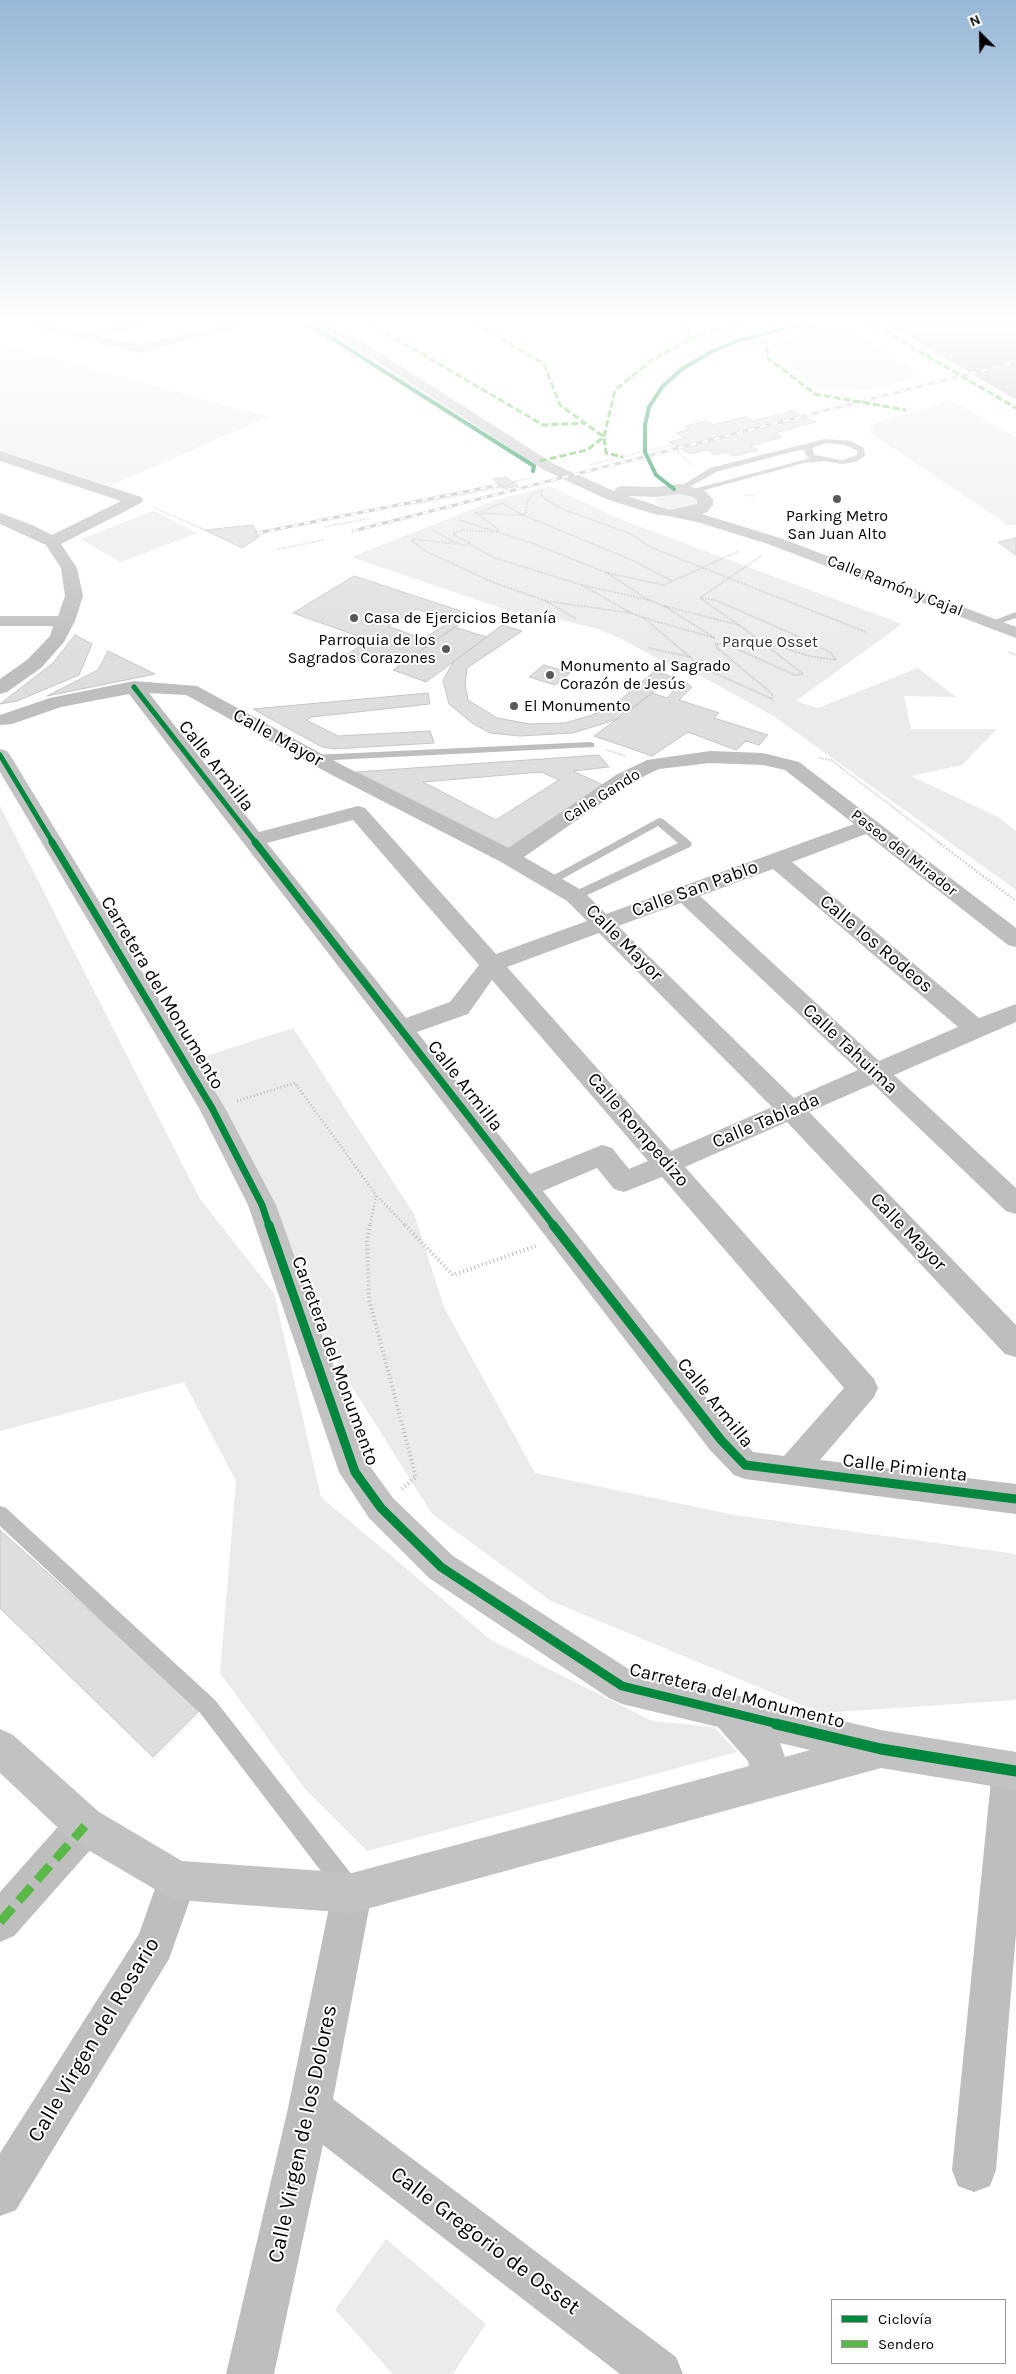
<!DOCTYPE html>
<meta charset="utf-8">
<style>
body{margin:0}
#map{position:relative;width:1016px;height:2374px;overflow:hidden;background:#fff;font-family:Karla,sans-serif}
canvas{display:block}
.legend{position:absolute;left:831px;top:2299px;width:175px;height:65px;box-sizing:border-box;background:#fff;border:1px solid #999;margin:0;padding:6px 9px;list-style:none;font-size:15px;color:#000}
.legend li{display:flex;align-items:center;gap:10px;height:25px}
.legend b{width:25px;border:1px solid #999}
.north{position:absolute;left:956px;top:10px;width:50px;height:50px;-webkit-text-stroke:4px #fff;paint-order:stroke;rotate:337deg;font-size:14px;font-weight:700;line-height:20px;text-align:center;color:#000}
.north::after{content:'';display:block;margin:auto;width:18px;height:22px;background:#000;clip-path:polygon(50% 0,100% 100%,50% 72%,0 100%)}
</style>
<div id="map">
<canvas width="1016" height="2374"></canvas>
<ul class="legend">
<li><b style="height:6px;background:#00873e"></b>Ciclovía</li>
<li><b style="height:6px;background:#58b947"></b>Sendero</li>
</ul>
<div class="north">N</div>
</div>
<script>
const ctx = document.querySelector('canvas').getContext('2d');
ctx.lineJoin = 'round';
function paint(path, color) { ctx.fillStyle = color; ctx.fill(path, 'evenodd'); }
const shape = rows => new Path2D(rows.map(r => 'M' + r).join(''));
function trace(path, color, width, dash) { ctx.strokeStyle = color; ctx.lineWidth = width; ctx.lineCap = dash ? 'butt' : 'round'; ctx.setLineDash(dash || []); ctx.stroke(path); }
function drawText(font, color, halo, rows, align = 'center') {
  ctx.font = font + ' Karla,sans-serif'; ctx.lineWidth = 4; ctx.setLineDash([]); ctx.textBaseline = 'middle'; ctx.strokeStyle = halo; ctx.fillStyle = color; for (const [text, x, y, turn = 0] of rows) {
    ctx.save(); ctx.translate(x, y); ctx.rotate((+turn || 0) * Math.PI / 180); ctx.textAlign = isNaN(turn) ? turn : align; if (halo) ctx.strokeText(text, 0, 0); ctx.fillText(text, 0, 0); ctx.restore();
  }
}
paint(shape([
 [841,323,924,376,875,389,820,390,775,356,772,344],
 [0,343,16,348,268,417,109,486,0,451],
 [951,400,1016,437,1016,525,1008,525,869,432,875,423],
 [549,486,622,520,902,624,796,701,818,708,918,668,956,697,904,696,911,729,997,729,962,765,911,776,998,817,1016,831,1016,890,775,717,688,669,665,663,622,639,598,629,544,616,536,620,351,557,496,500],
 [672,492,697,498,699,504,670,511,655,503,656,497],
 [154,511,197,533,121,562,80,539],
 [0,806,200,1199,274,1293,321,1497,491,1640,652,1721,714,1727,737,1752,367,1851,305,1789,220,1673,236,1481,184,1382,0,1431],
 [293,1028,414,1214,444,1307,535,1473,734,1515,1016,1554,1016,1700,821,1713,551,1601,432,1514,337,1363,269,1224,184,1063],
 [386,2239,486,2324,453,2374,393,2374,335,2310]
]), '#ebebeb');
paint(shape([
 [886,323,1016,323,1016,400]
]), '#bdbdbd');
const building = shape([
 [793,411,816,422,775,433,782,437,750,446,758,450,734,456,727,452,716,455,707,450,690,454,669,442,685,438,676,433,690,429,685,426,706,421,713,425,745,417,753,421,793,411],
 [506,477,515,484,518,486,504,489,493,479,506,477],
 [252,525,260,536,242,548,205,530,252,525],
 [1016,538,1016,555,998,542,1016,538],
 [354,576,473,615,400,665,372,655,363,662,345,656,369,640,293,613,354,576],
 [416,609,451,621,423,639,388,626,416,609],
 [502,625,522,631,467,668,465,685,468,700,497,718,530,724,565,723,592,715,614,705,655,671,672,677,621,718,573,733,520,736,490,733,472,723,449,704,443,680,454,661,502,625],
 [454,627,487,637,426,682,393,670,454,627],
 [75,635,92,644,79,675,17,701,0,704,53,663,75,635],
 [108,651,155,674,47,696,98,670,108,651],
 [544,665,570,673,555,685,529,677,544,665],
 [683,680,692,687,679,700,719,713,714,718,768,735,759,745,746,741,736,750,688,732,652,756,594,736,652,693,667,698,683,680],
 [428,693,430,704,312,717,306,720,338,736,430,731,434,743,334,749,322,747,253,709,428,693],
 [599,755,609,767,573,771,603,785,510,849,356,772,599,755],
 [541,772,559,780,496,820,423,782,541,772],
 [0,1530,200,1710,153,1757,0,1608,0,1530]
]);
paint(building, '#dedede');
trace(building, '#c6c6c6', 1);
trace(shape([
 [590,465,671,445,691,465],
 [513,482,530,478],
 [543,490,541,494,545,499,562,509,631,534,650,547,866,632],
 [745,495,757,496],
 [405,506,502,487,517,481],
 [155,508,205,530],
 [480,512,502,503,523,515,634,561,672,581],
 [459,520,532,543,607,573],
 [325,527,370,518],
 [432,530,457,543],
 [498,532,462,530,453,534,470,543,465,545,414,539,412,541,427,552,495,583,546,601],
 [498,532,498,529,476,513,523,515,526,512,527,502,533,494,542,490],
 [469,544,495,558,582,585],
 [278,549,324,540],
 [700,598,761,556],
 [649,600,664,606],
 [631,613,644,618],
 [576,619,546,601,631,613,582,585,649,600,607,573,664,585,739,551],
 [739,625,766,645],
 [649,648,690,657,644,618,715,638,664,606,739,625,701,599],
 [1009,652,1016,655],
 [690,657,697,665,772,699,773,695,769,691,717,648,716,644,728,645,795,675,803,674,766,645,778,646,809,656,836,660,831,653,802,638,715,600,700,598],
 [607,750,625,756],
 [819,758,831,760,940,843]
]), '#b9b9b9', 2, [0.5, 1]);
trace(shape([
 [938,842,1016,901],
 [237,1101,295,1083,376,1195,370,1226],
 [377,1196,406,1226]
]), '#b9b9b9', 2.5, [1, 2.5]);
trace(shape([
 [370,1225,367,1240,369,1299,416,1477,402,1489],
 [405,1225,453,1275,536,1246]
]), '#b9b9b9', 4, [1, 3]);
paint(shape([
 [825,439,851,441,864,448,865,456,856,462,842,464,825,461,804,463,690,494,686,491,811,458,807,457,804,450,795,451,716,472,683,491,676,489,710,468,825,439],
 [826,443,846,445,857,451,857,455,842,460,814,455,813,448,826,443],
 [1016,612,1016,618,992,626,987,623,1016,612],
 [590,742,594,743,594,747,313,761,307,758,313,755,590,742],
 [659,818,663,819,690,841,692,844,690,847,579,899,571,899,569,896,571,893,678,843,658,826,553,884,549,885,543,881,659,818],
 [0,1506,6,1508,215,1700,356,1880,359,1888,356,1896,348,1899,340,1896,201,1714,0,1526,0,1506]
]), '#bebebe');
paint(shape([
 [29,323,50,323,85,332,91,328,122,323,150,323,144,327,98,335,139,345,225,323,246,323,245,326,139,353,30,326,29,323],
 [0,451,141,497,143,500,141,503,61,544,77,568,83,596,75,621,64,642,41,668,7,692,0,694,0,679,27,660,50,636,53,626,0,626,0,616,58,616,65,596,61,568,46,545,0,524,0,513,32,525,52,535,121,501,0,461,0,451],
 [134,681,197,686,344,766,508,848,616,775,647,760,710,751,763,753,799,762,1016,928,1016,947,1008,945,866,834,792,862,979,1018,1016,1004,1016,1022,894,1075,1016,1188,1016,1214,1006,1211,873,1084,809,1112,1016,1325,1016,1357,1005,1354,787,1122,685,1167,874,1379,878,1388,874,1397,820,1460,1016,1484,1016,1514,745,1479,734,1475,710,1450,129,694,61,707,12,724,0,725,0,715,50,698,134,681],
 [149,693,186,695,330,774,501,862,567,901,587,921,496,954,365,808,358,806,259,832,149,693],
 [710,763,763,765,785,770,854,824,606,914,583,891,524,857,630,783,659,769,710,763],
 [353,820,479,965,450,1002,406,1018,267,843,353,820],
 [773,869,958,1027,879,1061,700,896,773,869],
 [681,903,858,1070,794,1098,618,926,681,903],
 [599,933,772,1107,671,1151,507,967,599,933],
 [492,980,648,1161,629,1169,612,1148,602,1145,530,1174,417,1032,468,1014,492,980],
 [597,1168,614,1189,624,1192,662,1177,844,1388,784,1456,753,1452,732,1430,543,1191,597,1168],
 [1011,1751,1016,1753,1016,1934,996,2170,990,2186,974,2192,958,2186,952,2170,992,1770,998,1757,1011,1751],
 [85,1807,99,1812,104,1826,99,1840,14,1936,0,1942,0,1892,71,1812,85,1807],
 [177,1860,191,1866,197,1880,169,1959,16,2210,0,2216,0,2153,139,1934,163,1866,177,1860],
 [352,1873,366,1879,372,1893,333,2099,676,2357,683,2374,620,2374,323,2145,274,2374,226,2374,288,2108,332,1893,338,1879,352,1873]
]), '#bebebe');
paint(shape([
 [318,323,333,323,554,464,614,491,616,488,622,486,655,487,680,484,704,490,713,499,713,505,707,512,702,514,780,538,1016,627,1016,638,768,544,697,522,668,516,657,515,606,499,544,470,318,323],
 [680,494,693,497,697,500,697,504,670,510,628,496,655,497,680,494],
 [0,749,7,751,10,755,225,1108,276,1205,369,1465,393,1498,453,1556,630,1670,881,1730,1016,1752,1016,1790,881,1768,352,1913,177,1900,163,1894,71,1840,0,1773,0,1729,13,1735,99,1812,182,1861,352,1873,749,1766,748,1761,718,1727,622,1704,609,1698,429,1578,369,1518,339,1472,248,1205,199,1108,0,772,0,749],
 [780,1743,810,1750,785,1757,780,1743]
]), '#c2c2c2');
const rail = shape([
 [353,531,1016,362],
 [257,533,499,485]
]);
trace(rail, '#bebebe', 3);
trace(rail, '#fff', 2, [6]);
trace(shape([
 [369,323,543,425,585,423],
 [475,323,544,364,560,405,604,437,606,453,623,457],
 [735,323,766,343,768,358,815,394,906,410],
 [865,323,883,330,1016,408],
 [800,329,829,323],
 [691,339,710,330,741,327],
 [540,461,587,450,604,437,615,390,652,360,691,339,681,323]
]), '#58b947', 3, [7, 3]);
trace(shape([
 [0,1922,85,1826]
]), '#58b947', 9, [19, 9]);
trace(shape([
 [304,325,314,327,534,466,533,471],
 [674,489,656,475,645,452,645,425,649,407,662,387,682,369,711,352,737,341,804,323]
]), '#00873e', 4);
trace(shape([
 [134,687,256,843],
 [0,755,53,843]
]), '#00873e', 5);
trace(shape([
 [52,842,212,1108,262,1205,269,1226],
 [255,842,554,1226]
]), '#00873e', 7);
trace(shape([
 [269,1225,355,1472,381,1508,441,1567,622,1686,782,1725],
 [553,1225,721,1440,745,1465,1016,1499]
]), '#00873e', 9);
trace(shape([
 [776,1724,881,1749,1016,1771]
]), '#00873e', 11);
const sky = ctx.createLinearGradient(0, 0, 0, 655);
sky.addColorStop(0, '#97b8d7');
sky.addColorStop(0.49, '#fff');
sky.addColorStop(1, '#ffffff00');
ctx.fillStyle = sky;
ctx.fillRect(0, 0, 1016, 655);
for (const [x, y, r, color] of [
 [837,499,5,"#595959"],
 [354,618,5,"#595959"],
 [446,649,5,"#595959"],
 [550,675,5,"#595959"],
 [514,706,5,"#595959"]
]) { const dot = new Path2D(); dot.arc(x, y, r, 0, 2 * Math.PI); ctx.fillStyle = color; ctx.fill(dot); trace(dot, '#fff', 2); }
drawText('16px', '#000', '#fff', [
 ["Parking Metro",837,516,"center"],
 ["San Juan Alto",837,534,"center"],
 ["Casa de Ejercicios Betanía",364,618],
 ["Parroquia de los",436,640,"right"],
 ["Sagrados Corazones",436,658,"right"],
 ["Monumento al Sagrado",560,666],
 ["Corazón de Jesús",560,684],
 ["El Monumento",524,706]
], 'left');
drawText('16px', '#000', '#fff', [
 ["Calle Ramón y Cajal",895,586,21],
 ["Calle Gando",602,796,-32],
 ["Paseo del Mirador",904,853,38]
]);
drawText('16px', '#313131', '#fff', [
 ["Parque Osset",770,642]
]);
drawText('19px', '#000', '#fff', [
 ["Calle Mayor",278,738,29],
 ["Calle Armilla",216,766,52],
 ["Calle San Pablo",695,889,-20],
 ["Calle Mayor",624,943,45],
 ["Calle los Rodeos",876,944,40],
 ["Carretera del Monumento",162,993,59],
 ["Calle Tahuima",850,1049,43],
 ["Calle Armilla",465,1086,52],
 ["Calle Tablada",766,1121,-23],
 ["Calle Rompedizo",638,1130,49],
 ["Calle Mayor",908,1232,46],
 ["Carretera del Monumento",335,1361,70],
 ["Calle Armilla",715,1403,51],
 ["Calle Pimienta",905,1468,7],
 ["Carretera del Monumento",737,1696,14]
]);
drawText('22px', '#000', '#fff', [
 ["Calle Virgen del Rosario",94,2040,-59],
 ["Calle Virgen de los Dolores",303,2134,-78],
 ["Calle Gregorio de Osset",485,2241,37]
]);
</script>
